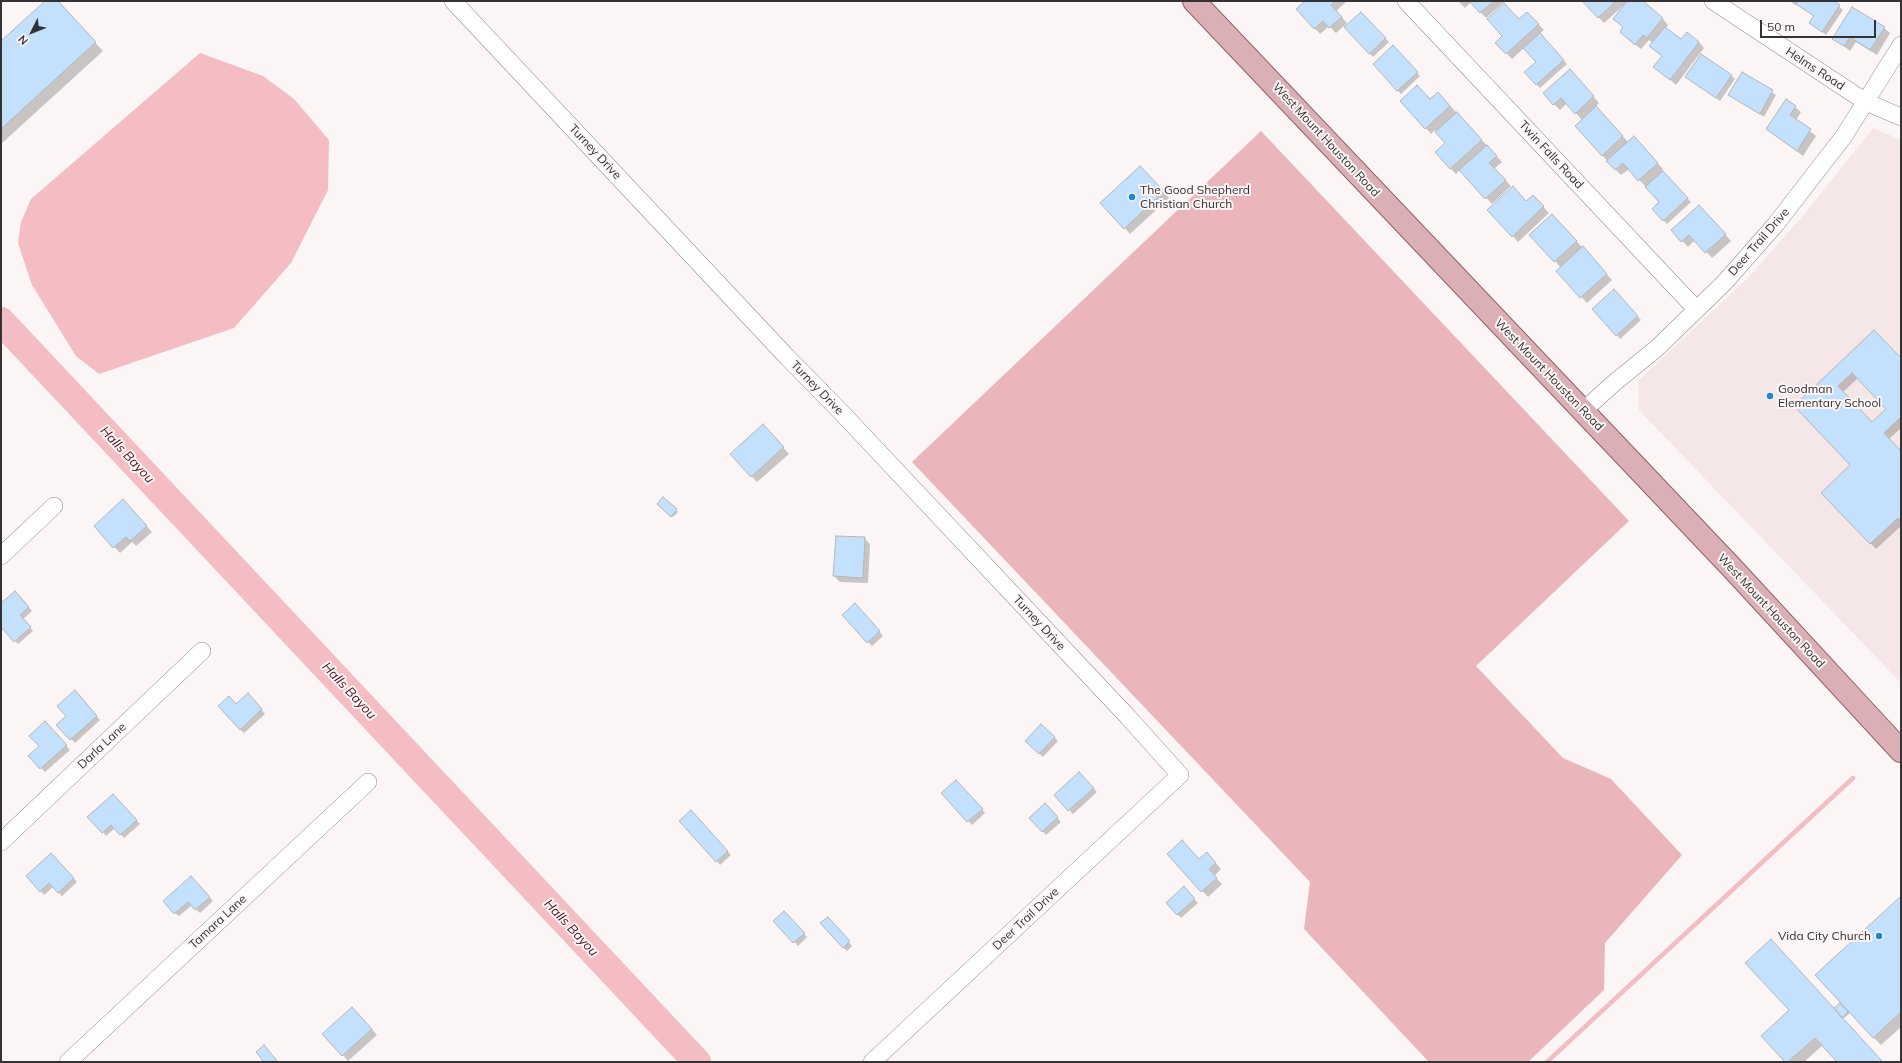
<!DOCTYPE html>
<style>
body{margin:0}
#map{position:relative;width:1902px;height:1063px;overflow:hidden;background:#fbf5f5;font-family:Mulish,sans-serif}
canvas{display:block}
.frame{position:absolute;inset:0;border:2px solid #353233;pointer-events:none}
.north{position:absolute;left:12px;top:12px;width:40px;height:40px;-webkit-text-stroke:3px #fbf5f5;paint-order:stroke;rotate:228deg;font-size:11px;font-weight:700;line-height:16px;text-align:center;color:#353233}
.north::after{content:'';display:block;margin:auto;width:14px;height:18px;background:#353233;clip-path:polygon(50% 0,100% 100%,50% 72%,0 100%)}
.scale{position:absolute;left:1760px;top:20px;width:116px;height:18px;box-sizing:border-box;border:2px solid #353233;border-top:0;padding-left:5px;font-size:12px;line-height:14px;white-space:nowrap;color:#353233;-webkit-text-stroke:3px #fbf5f5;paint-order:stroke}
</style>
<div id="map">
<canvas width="1902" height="1063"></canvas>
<div class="frame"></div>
<div class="north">N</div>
<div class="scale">50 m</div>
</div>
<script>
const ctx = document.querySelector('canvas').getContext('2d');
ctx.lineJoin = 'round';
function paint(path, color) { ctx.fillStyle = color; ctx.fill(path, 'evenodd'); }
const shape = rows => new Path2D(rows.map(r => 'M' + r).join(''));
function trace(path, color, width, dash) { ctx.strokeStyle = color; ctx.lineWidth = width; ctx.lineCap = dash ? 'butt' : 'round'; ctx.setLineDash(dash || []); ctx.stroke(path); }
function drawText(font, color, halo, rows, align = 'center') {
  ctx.font = font + ' Mulish,sans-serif'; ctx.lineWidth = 4; ctx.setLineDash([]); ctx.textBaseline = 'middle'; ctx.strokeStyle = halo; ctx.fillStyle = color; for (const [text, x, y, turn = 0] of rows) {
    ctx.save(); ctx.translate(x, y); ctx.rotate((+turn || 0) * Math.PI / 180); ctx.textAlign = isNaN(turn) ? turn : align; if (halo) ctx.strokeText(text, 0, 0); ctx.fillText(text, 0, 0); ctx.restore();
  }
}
paint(shape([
 [1873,128,1901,140,1901,683,1639,410,1638,381,1747,279,1806,212]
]), '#f5e6e8');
paint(shape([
 [1261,131,1629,521,1476,666,1563,758,1611,779,1682,855,1605,943,1604,990,1528,1062,1429,1062,1304,929,1310,882,912,462]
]), '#eab5bb');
paint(shape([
 [200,53,263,76,294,99,329,140,328,190,291,263,234,328,99,374,76,356,32,285,18,243,21,222,31,199]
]), '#f3bdc3');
paint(shape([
 [46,1,57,1,103,51,1,144,1,42],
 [1306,1,1347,1,1336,11,1347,23,1336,33,1329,26,1320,34,1297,9],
 [1458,1,1505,1,1486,18,1471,2,1465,8],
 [1583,1,1624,1,1626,4,1629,1,1641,1,1663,19,1668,25,1665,29,1681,41,1699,42,1704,48,1676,85,1655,67,1663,57,1651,46,1653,43,1649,40,1641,49,1627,38,1624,28,1624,5,1604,23],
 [1790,1,1832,1,1843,10,1826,35,1810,23,1815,17,1797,3,1795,5],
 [1361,13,1389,42,1373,57,1345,27],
 [1527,13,1544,30,1539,34,1567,64,1540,88,1536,84,1537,62,1524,48,1512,59,1497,43],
 [1884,28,1890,33,1877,55,1856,42,1850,51,1834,39],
 [1397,50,1420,76,1401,94,1397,90],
 [1743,73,1776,95,1764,117,1730,95],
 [1575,76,1599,103,1595,107,1628,142,1639,143,1663,169,1662,171,1691,202,1667,224,1653,209,1660,202,1645,186,1629,169,1621,175,1616,170,1602,155,1582,120,1567,103,1560,110,1554,104],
 [1731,76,1735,79,1720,101,1690,80],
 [1444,99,1502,162,1494,169,1511,186,1492,204,1460,170,1456,174,1450,168,1447,143,1435,130,1431,134,1426,128,1431,100],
 [1795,107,1801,112,1796,120,1816,136,1803,156,1767,129],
 [1146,173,1169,198,1130,234,1125,228],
 [1533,196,1549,213,1518,242,1513,236,1527,202],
 [1705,212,1731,241,1712,258,1695,240,1688,247,1672,230],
 [1558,221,1612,280,1587,303,1557,271,1561,268,1555,261],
 [1617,294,1641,320,1620,339,1617,335],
 [1874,331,1901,359,1901,428,1889,439,1901,452,1901,526,1876,549,1823,493,1851,465,1795,406],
 [1858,378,1887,409,1873,423,1843,392],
 [768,431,789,454,757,482,731,454],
 [663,498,678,512,673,517,658,504],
 [129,507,152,532,136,546,132,542,120,553,95,526],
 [864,538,870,544,868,583,840,582,834,576],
 [19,596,32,611,23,619,33,631,18,644,1,625,1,605],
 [858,608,883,636,872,646,843,615],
 [78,695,100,720,75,743,58,725,67,716],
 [252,698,265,714,244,733,240,729,236,705],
 [1042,725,1058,741,1043,757,1026,741],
 [49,726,70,750,45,772,30,756,40,746],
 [1079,774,1097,792,1073,814,1055,795],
 [960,785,985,813,972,825,943,793],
 [117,799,140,824,124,838,115,828,106,836,103,832],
 [1049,808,1061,822,1046,835,1030,818],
 [694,815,731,855,720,865,717,861],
 [1168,854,1199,860,1212,859,1221,869,1214,876,1222,884,1208,897],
 [55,858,77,882,62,896,53,887,44,895,41,891],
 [195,881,213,901,200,913,192,905,179,916,175,913],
 [1187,891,1198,903,1181,918,1167,903],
 [1901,897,1901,1027,1881,1045,1850,1013,1843,1019,1882,1062,1839,1062,1823,1045,1804,1062,1787,1062,1834,1009,1840,1004,1844,1008,1845,1007],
 [788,916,807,937,798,946,775,921],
 [831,922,852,946,847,951,843,947],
 [358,1014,377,1035,348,1061,343,1055]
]), '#0003');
trace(shape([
 [1547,1062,1853,778]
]), '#f3bdc3', 4.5);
trace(shape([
 [1,321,697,1062]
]), '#f3bdc3', 28);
const building = shape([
 [45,1,58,1,96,42,1,129,1,41,45,1],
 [1305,1,1335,1,1331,5,1342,17,1329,28,1323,21,1314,29,1296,9,1305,1],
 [1469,1,1494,1,1480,13,1469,1],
 [1582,1,1616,1,1598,18,1582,1],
 [1627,1,1643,1,1663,18,1647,38,1643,35,1635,45,1620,32,1623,27,1613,19,1627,1],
 [1798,1,1834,1,1840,5,1822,32,1809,23,1814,16,1796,4,1798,1],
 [1504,3,1519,19,1527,12,1539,24,1506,54,1495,43,1502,36,1487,19,1504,3],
 [1852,7,1885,27,1870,50,1850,37,1844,46,1832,39,1852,7],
 [1361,12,1386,38,1369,54,1344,27,1361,12],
 [1665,27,1681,39,1687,32,1699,42,1670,80,1653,67,1662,56,1649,46,1665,27],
 [1540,33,1564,60,1536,85,1524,72,1536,62,1523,48,1540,33],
 [1393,45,1418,72,1397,91,1373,64,1393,45],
 [1701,54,1732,75,1716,98,1685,77,1701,54],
 [1570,69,1594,96,1575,114,1561,98,1553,105,1543,93,1570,69],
 [1742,72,1773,90,1760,114,1728,95,1742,72],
 [1417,85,1430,99,1438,92,1450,106,1425,129,1400,101,1417,85],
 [1786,99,1796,106,1790,115,1811,129,1797,151,1766,129,1786,99],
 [1596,106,1623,136,1602,156,1575,126,1596,106],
 [1457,112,1482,140,1450,169,1435,152,1445,143,1435,132,1457,112],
 [1634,136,1658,163,1638,181,1623,163,1615,170,1606,161,1634,136],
 [1487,145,1497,156,1489,163,1506,180,1485,199,1459,170,1487,145],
 [1140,166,1164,191,1124,229,1100,203,1140,166],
 [1663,171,1688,198,1663,221,1652,209,1659,202,1645,187,1663,171],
 [1513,186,1526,201,1533,195,1544,206,1512,237,1487,210,1513,186],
 [1699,205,1726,234,1705,253,1689,235,1681,242,1671,230,1699,205],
 [1552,214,1577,241,1554,262,1529,235,1552,214],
 [1583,246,1607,274,1580,298,1556,271,1583,246],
 [1614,289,1638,316,1616,336,1592,309,1614,289],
 [1874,330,1901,358,1901,417,1884,433,1901,451,1901,521,1898,518,1870,544,1821,493,1850,465,1794,406,1874,330],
 [1852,373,1886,409,1872,422,1838,386,1852,373],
 [763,424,784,447,751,477,730,454,763,424],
 [663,497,677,509,671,517,657,504,663,497],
 [123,499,147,526,130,541,126,537,113,548,94,526,123,499],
 [836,536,865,537,863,578,833,576,836,536],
 [15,591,29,607,20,615,31,627,14,642,1,627,1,603,15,591],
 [855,603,880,631,867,643,842,615,855,603],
 [75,690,97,716,70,740,56,725,66,716,57,706,75,690],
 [248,693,262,709,240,730,218,706,229,696,236,704,248,693],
 [45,721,67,745,40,769,28,756,39,746,29,736,45,721],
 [1041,724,1055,737,1039,754,1025,741,1041,724],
 [1079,772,1094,788,1068,811,1054,795,1079,772],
 [956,780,983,809,967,822,941,793,956,780],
 [113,794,137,820,120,835,111,825,102,833,87,817,113,794],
 [1045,803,1058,817,1042,832,1029,818,1045,803],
 [691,810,728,851,716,862,679,821,691,810],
 [1182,840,1199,859,1207,852,1216,863,1209,869,1217,878,1201,892,1167,854,1182,840],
 [51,853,74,878,58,893,49,883,40,892,26,876,51,853],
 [191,876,210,897,195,910,188,902,174,914,163,901,191,876],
 [1184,886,1195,899,1177,915,1166,903,1184,886],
 [1901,896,1901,1012,1873,1038,1815,975,1901,896],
 [784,911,805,933,793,943,773,921,784,911],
 [828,917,850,941,843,948,820,923,828,917],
 [1771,939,1882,1061,1881,1062,1837,1062,1815,1038,1788,1062,1785,1062,1761,1036,1789,1010,1745,963,1771,939],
 [1840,1003,1848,1012,1842,1018,1834,1008,1840,1003],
 [352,1007,372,1029,342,1056,322,1034,352,1007],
 [264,1045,278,1062,264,1062,256,1052,264,1045]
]);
paint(building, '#c3e0fc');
trace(building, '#b3b7bb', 1);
const minor = shape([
 [453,1,787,357,841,412,1128,717,1180,775,872,1062],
 [1406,1,1696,309],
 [1713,1,1866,102,1901,117],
 [1583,411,1614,383,1657,348,1724,283,1776,224,1844,136,1901,45],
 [1,556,54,506],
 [1,842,202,651],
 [68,1062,368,782]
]);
const primary = shape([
 [1194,1,1733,569,1901,751]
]);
trace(minor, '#938e8e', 18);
trace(primary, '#916067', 24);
trace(minor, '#fff', 17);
trace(primary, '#daafb5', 22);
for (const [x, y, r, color] of [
 [1132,197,4,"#2385d1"],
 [1770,396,4,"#2385d1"],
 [1879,936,4,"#2385d1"]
]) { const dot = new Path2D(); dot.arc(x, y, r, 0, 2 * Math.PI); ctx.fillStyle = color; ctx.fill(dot); trace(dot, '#fbf5f5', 1.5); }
drawText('12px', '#353233', '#fbf5f5', [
 ["Helms Road",1815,69,33],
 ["West Mount Houston Road",1326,140,47],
 ["Turney Drive",595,152,47],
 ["Twin Falls Road",1551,155,47],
 ["Deer Trail Drive",1759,242,-49],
 ["West Mount Houston Road",1549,375,46],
 ["Turney Drive",817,388,46],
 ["West Mount Houston Road",1771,611,47],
 ["Turney Drive",1039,623,47],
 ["Darla Lane",102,746,-43],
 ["Deer Trail Drive",1026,919,-43],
 ["Tamara Lane",218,922,-43]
]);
drawText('12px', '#353233', '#fbf5f5', [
 ["The Good Shepherd",1140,190],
 ["Christian Church",1140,204],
 ["Goodman",1778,389],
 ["Elementary School",1778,403],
 ["Vida City Church",1871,936,"right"]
], 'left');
drawText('italic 13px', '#4c0e1d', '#fbf5f5', [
 ["Halls Bayou",127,455,47],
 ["Halls Bayou",349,691,47],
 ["Halls Bayou",571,928,47]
]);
</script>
